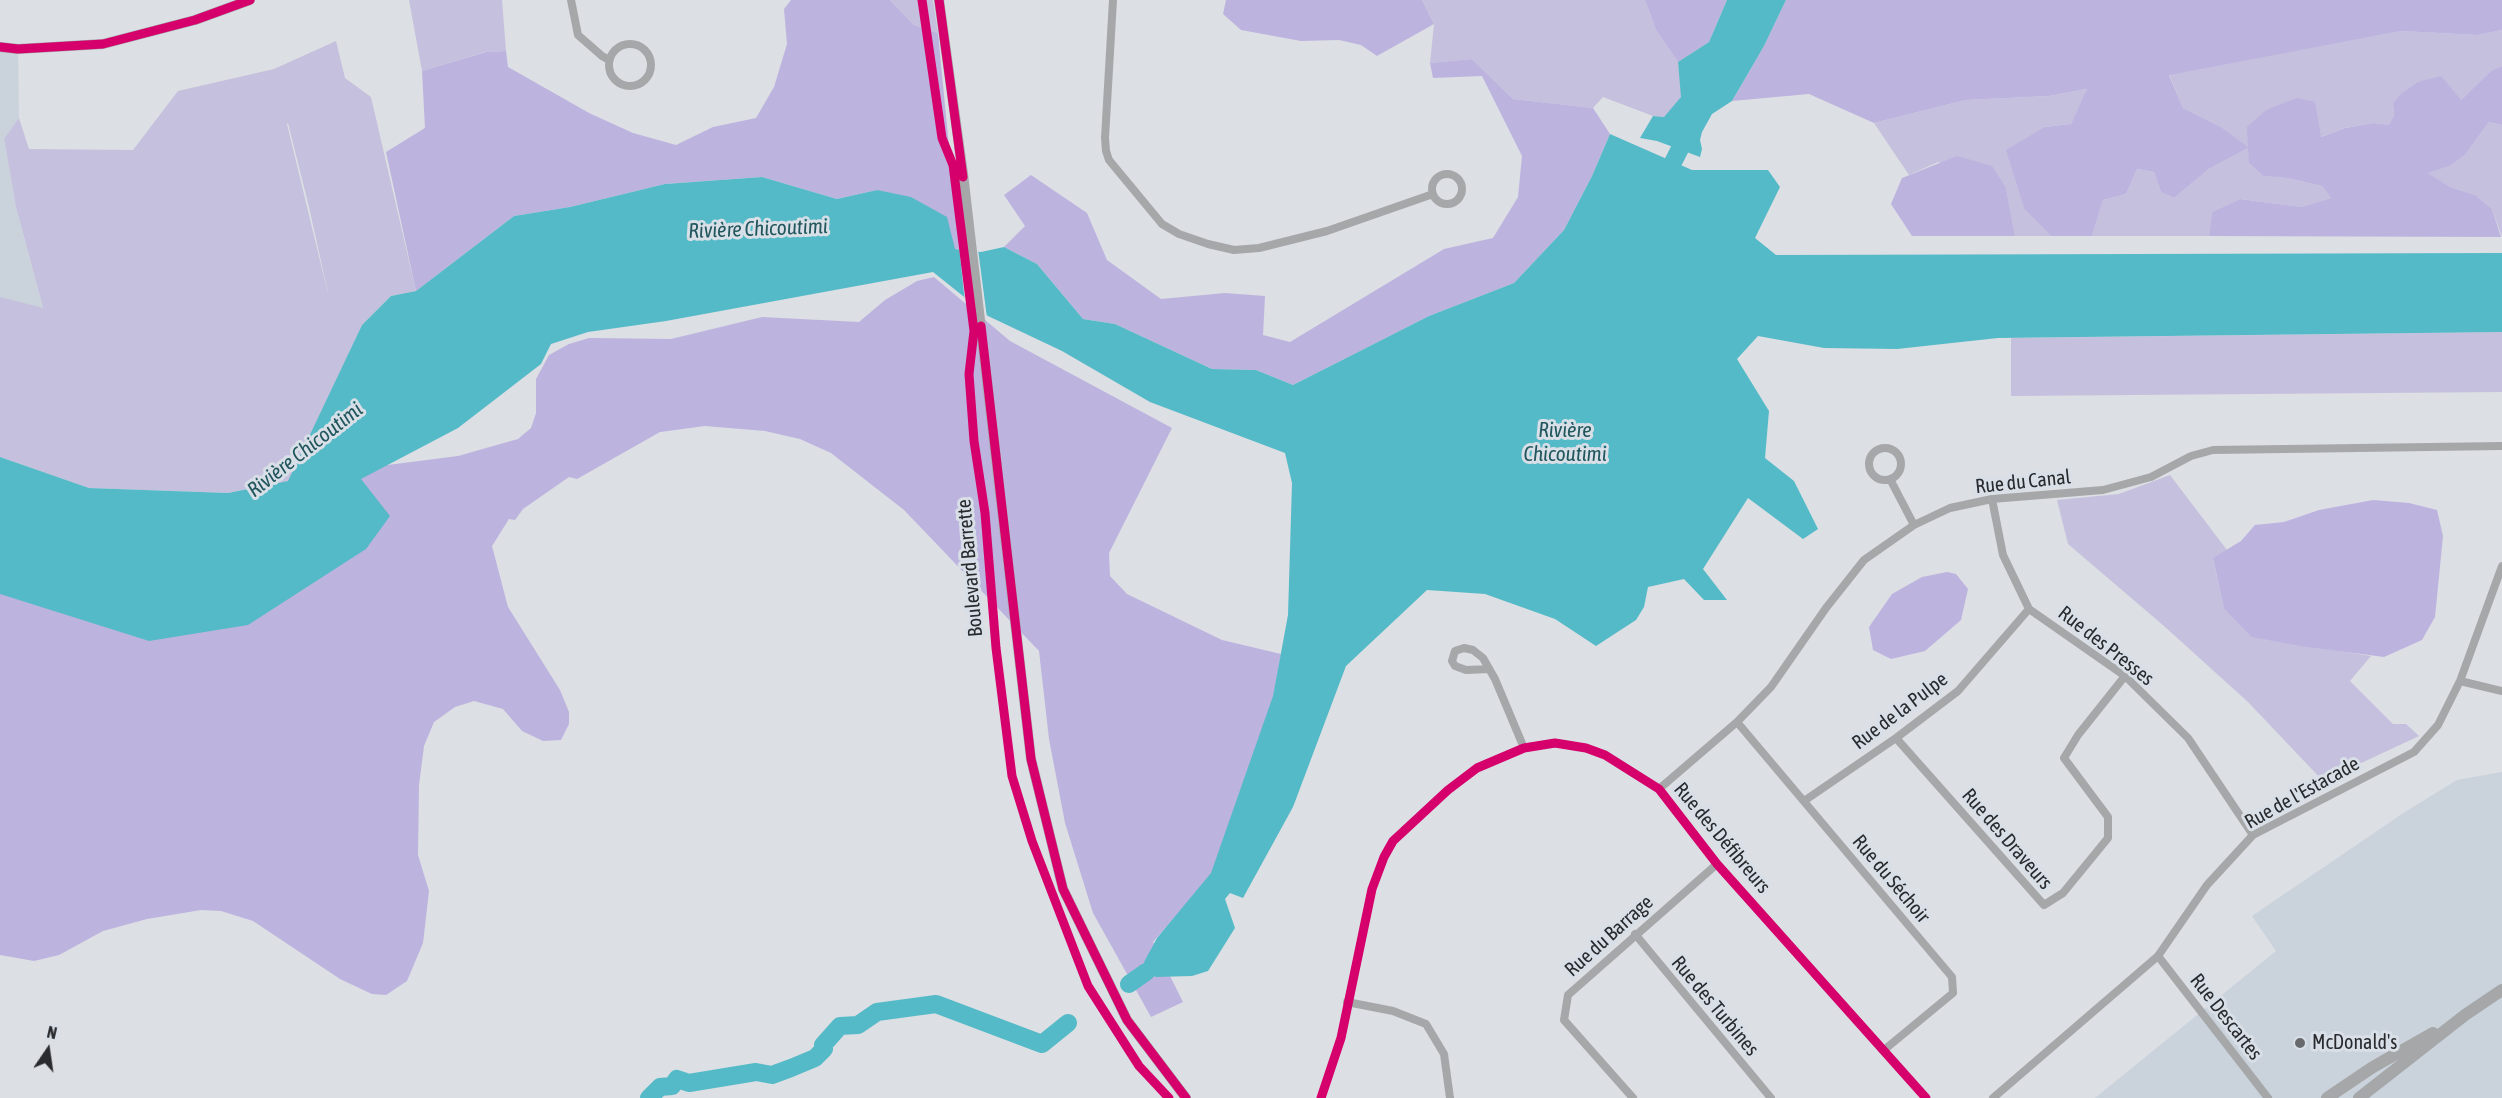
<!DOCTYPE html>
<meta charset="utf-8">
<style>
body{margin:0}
#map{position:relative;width:2502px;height:1098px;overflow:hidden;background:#dcdfe4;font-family:"Asap Condensed",sans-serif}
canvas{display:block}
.north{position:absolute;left:18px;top:1020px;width:60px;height:60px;-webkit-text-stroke:4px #d8dfe7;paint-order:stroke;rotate:13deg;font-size:16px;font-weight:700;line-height:24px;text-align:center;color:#282a2d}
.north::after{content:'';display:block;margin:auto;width:21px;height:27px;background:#282a2d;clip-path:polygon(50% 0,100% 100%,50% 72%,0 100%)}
</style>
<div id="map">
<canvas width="2502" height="1098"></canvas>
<div class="north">N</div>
</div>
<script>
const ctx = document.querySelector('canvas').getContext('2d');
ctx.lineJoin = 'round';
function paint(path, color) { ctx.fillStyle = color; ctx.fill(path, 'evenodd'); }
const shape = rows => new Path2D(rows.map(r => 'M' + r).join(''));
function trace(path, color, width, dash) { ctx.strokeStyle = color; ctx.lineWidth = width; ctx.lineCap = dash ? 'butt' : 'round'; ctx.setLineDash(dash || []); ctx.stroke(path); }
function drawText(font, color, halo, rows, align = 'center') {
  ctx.font = font + ' "Asap Condensed",sans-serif'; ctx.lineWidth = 6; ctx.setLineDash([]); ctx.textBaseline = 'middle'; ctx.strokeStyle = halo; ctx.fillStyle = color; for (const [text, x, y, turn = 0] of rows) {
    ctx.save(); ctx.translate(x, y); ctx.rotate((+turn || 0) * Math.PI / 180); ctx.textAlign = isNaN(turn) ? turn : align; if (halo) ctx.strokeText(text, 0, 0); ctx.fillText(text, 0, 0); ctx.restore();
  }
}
paint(shape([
 [0,47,18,49,19,118,4,140,16,207,43,309,0,297],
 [2502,772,2502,1098,2095,1098,2276,951,2252,916,2405,812,2457,780]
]), '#cad2dc');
paint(shape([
 [409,0,502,0,506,51,485,52,422,71],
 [890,0,933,0,938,33,914,25],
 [1422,0,1645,0,1656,30,1678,62,1682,97,1664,117,1653,116,1603,97,1593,108,1513,99,1472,59,1430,63,1434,24],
 [2502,30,2502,66,2492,70,2461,100,2393,103,2394,115,2389,125,2374,123,2345,128,2249,163,2263,176,2287,178,2322,186,2331,198,2301,207,2240,199,2212,212,2209,236,2092,236,2103,200,2126,194,2137,169,2154,172,2161,192,2174,198,2209,169,2248,148,2221,127,2183,108,2169,74,2401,31,2477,35],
 [336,41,345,78,371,97,416,291,391,296,362,325,289,481,228,493,89,488,0,457,0,297,43,308,16,207,4,139,19,118,29,149,133,150,178,91,274,69],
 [288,123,309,207,330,302,287,124],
 [2088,89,2071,124,2045,127,2025,210,2051,236,2015,236,2006,188,1938,162,1909,175,1874,123,1966,100,2049,96],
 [2489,122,2502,125,2502,237,2492,209,2475,195,2450,187,2427,173,2450,166,2465,155],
 [2502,332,2502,392,2011,396,2011,338],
 [2170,475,2227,550,2213,559,2224,609,2253,637,2371,656,2350,681,2393,724,2406,724,2419,736,2323,781,2248,702,2164,626,2068,544,2057,500,2119,494]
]), '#c5c0dd');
paint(shape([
 [791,0,890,0,914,25,938,33,959,249,955,249,877,190,837,199,762,177,665,184,570,207,514,216,416,291,386,152,425,128,422,71,486,52,506,51,508,67,589,113,633,133,676,145,713,127,756,118,774,87,787,44,784,9],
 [1226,0,1422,0,1434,24,1377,56,1361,45,1339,40,1301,41,1241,30,1223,14],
 [1645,0,1727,0,1709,42,1678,62,1656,30],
 [1786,0,2502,0,2502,30,2477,35,2401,31,2169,75,2183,108,2221,127,2248,147,2247,127,2266,110,2297,98,2315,102,2321,137,2345,128,2374,123,2389,125,2394,115,2393,103,2402,93,2418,82,2441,76,2461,100,2492,70,2502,66,2502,125,2489,122,2465,155,2450,166,2428,173,2450,187,2475,195,2492,209,2501,237,2209,236,2212,212,2240,199,2301,207,2331,198,2322,186,2287,178,2263,176,2249,163,2248,148,2209,169,2174,198,2161,192,2154,172,2137,169,2126,194,2103,200,2092,236,2051,236,2025,210,2006,150,2045,127,2071,124,2087,89,2049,96,1966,100,1874,123,1809,94,1732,101,1764,46],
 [1472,59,1513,99,1593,108,1610,134,1592,176,1564,230,1514,283,1429,316,1293,385,1256,370,1212,369,1115,324,1083,319,1037,264,1004,247,1025,226,1004,195,1031,175,1087,213,1107,260,1161,299,1225,293,1265,296,1263,335,1290,342,1444,249,1493,238,1518,197,1522,156,1482,76,1433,78,1430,63],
 [1957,156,1992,166,2006,188,2015,236,1912,236,1891,204,1902,178],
 [934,277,1010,341,1172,428,1109,553,1110,576,1127,594,1222,640,1281,654,1272,704,1212,875,1153,942,1183,1002,1151,1017,1093,913,1065,823,1049,739,1039,651,904,510,831,453,800,439,765,431,705,426,660,432,577,479,569,477,523,509,515,520,509,519,492,546,508,607,560,690,569,712,569,724,561,740,543,741,522,731,503,709,474,701,455,707,434,722,424,746,419,785,418,855,429,891,423,943,407,981,386,995,372,994,340,979,253,921,221,911,201,910,147,919,103,931,59,955,34,961,0,955,0,582,359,476,372,467,458,456,518,439,531,428,536,413,536,379,549,355,569,344,589,338,671,339,762,317,859,322,885,300,917,281],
 [2373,500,2409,503,2437,510,2443,536,2435,617,2422,640,2384,657,2301,646,2252,637,2224,609,2213,558,2241,541,2255,525,2284,522,2319,510],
 [1947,572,1956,574,1968,589,1961,620,1925,651,1891,659,1873,650,1869,627,1892,594,1922,577]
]), '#bdb3df');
paint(shape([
 [1727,0,1786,0,1764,46,1732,101,1712,114,1702,132,1700,140,1702,149,1700,157,1657,141,1640,138,1653,116,1664,117,1681,97,1678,62,1709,42],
 [1610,134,1692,170,1768,170,1780,187,1755,238,1776,255,2502,253,2502,332,1998,338,1897,349,1824,348,1758,336,1737,359,1769,411,1765,458,1794,481,1818,529,1803,539,1748,498,1703,569,1727,600,1704,600,1684,579,1648,587,1644,607,1636,620,1596,646,1555,619,1485,594,1427,590,1346,666,1293,807,1243,898,1230,893,1225,899,1235,928,1208,971,1192,976,1156,977,1146,972,1144,962,1157,938,1211,873,1273,696,1288,615,1292,483,1285,453,1150,402,1062,351,988,316,933,272,666,321,588,332,551,344,541,364,458,428,361,479,390,516,366,549,248,625,149,641,0,594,0,457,89,488,228,493,288,481,362,325,391,296,416,291,514,216,570,207,665,184,762,177,837,199,877,190,911,197,947,217,955,249,981,252,1004,247,1037,264,1083,319,1115,324,1212,369,1256,370,1293,385,1429,316,1514,283,1564,230,1592,176]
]), '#55bac7');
paint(shape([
 [959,246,978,249,987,318,965,302]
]), '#dcdfe4');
trace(shape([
 [1663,182,1690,129],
 [1129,984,1146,972],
 [649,1098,660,1087,672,1086,677,1079,689,1083,756,1072,772,1075,791,1068,815,1058,824,1049,823,1045,840,1026,858,1025,877,1012,936,1004,1042,1044,1068,1023]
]), '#55bac7', 18);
trace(shape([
 [571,0,578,35,602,56,609,60],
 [1113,0,1105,138,1106,151,1109,160,1162,224,1179,234,1208,244,1234,250,1259,248,1327,231,1433,194],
 '609 65a21 21 0 1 1 42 0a21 21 0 1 1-42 0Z',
 '1432 189a15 15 0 1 1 30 0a15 15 0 1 1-30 0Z',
 '1869 464a16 16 0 1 1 32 0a16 16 0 1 1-32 0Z',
 [1890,479,1914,525],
 [1992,499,2003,555,2029,609,2125,676,2188,738,2253,835],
 [1489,669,1466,670,1455,666,1452,661,1455,651,1464,648,1473,650,1483,658,1495,679,1524,748],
 [2460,681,2502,691],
 [1737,722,1952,977,1953,993,1884,1050],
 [1896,738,2044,905,2063,893,2108,838,2108,817,2064,758,2078,735,2125,676],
 [1659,789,1737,722,1771,687,1826,608,1864,560,1914,525,1950,508,1992,499,2103,490,2151,477,2191,456,2213,450,2502,446],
 [1804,801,1896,738,1958,691,2029,609],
 [1635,934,1771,1098],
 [2158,956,2268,1098],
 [1347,1002,1393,1011,1426,1024,1444,1054,1450,1098],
 [1321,1098,1341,1038,1372,889,1384,857,1393,841,1448,790,1477,768,1524,748,1555,743,1586,748,1605,755,1659,789,1717,864,1926,1098],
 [1633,1098,1564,1020,1568,995,1717,864],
 [1993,1098,2158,956,2207,885,2253,835,2414,752,2438,725,2460,681,2502,566]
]), '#a6a7a8', 8);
trace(shape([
 [939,0,963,174,1031,759,1063,889,1127,1020,1186,1098],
 [0,47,18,49,103,44,195,20,250,0]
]), '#a6a7a8', 10);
trace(shape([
 [2327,1098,2373,1067,2433,1033],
 [2359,1098,2465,1015,2502,990]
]), '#a5a7a8', 12);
trace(shape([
 [922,0,942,138,953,165,974,331,969,374,974,441,985,513,996,648,1012,776,1032,841,1088,986,1139,1066,1169,1098],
 [939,0,963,177],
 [0,47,18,49,103,44,195,20,250,0],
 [981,326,1031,759,1063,889,1127,1020,1186,1098],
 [1321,1098,1341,1038,1372,889,1384,857,1393,841,1448,790,1477,768,1524,748,1555,743,1586,748,1605,755,1659,789,1717,864,1926,1098]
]), '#d6006c', 9);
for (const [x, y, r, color] of [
 [2300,1043,6,"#67696d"]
]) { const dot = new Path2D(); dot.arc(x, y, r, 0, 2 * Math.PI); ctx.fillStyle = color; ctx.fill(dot); trace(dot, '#d8dfe7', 2); }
drawText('20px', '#282a2d', '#d8dfe7', [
 ["Rue du Canal",2023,482,-6],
 ["Boulevard Barrette",970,568,-95],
 ["Rue des Presses",2106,646,38],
 ["Rue de la Pulpe",1900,711,-37],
 ["Rue de l'Estacade",2302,793,-29],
 ["Rue des Défibreurs",1722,838,50],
 ["Rue des Draveurs",2007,839,49],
 ["Rue du Séchoir",1891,879,50],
 ["Rue du Barrage",1609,936,-42],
 ["Rue des Turbines",1715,1006,50],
 ["Rue Descartes",2226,1017,52]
]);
drawText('20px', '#282a2d', '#d8dfe7', [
 ["McDonald's",2312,1043]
], 'left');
drawText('italic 21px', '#21565d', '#d8dfe7', [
 ["Rivière Chicoutimi",758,229,-2],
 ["Rivière",1565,430],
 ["Chicoutimi",1565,454],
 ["Rivière Chicoutimi",305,450,-38]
]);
</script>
